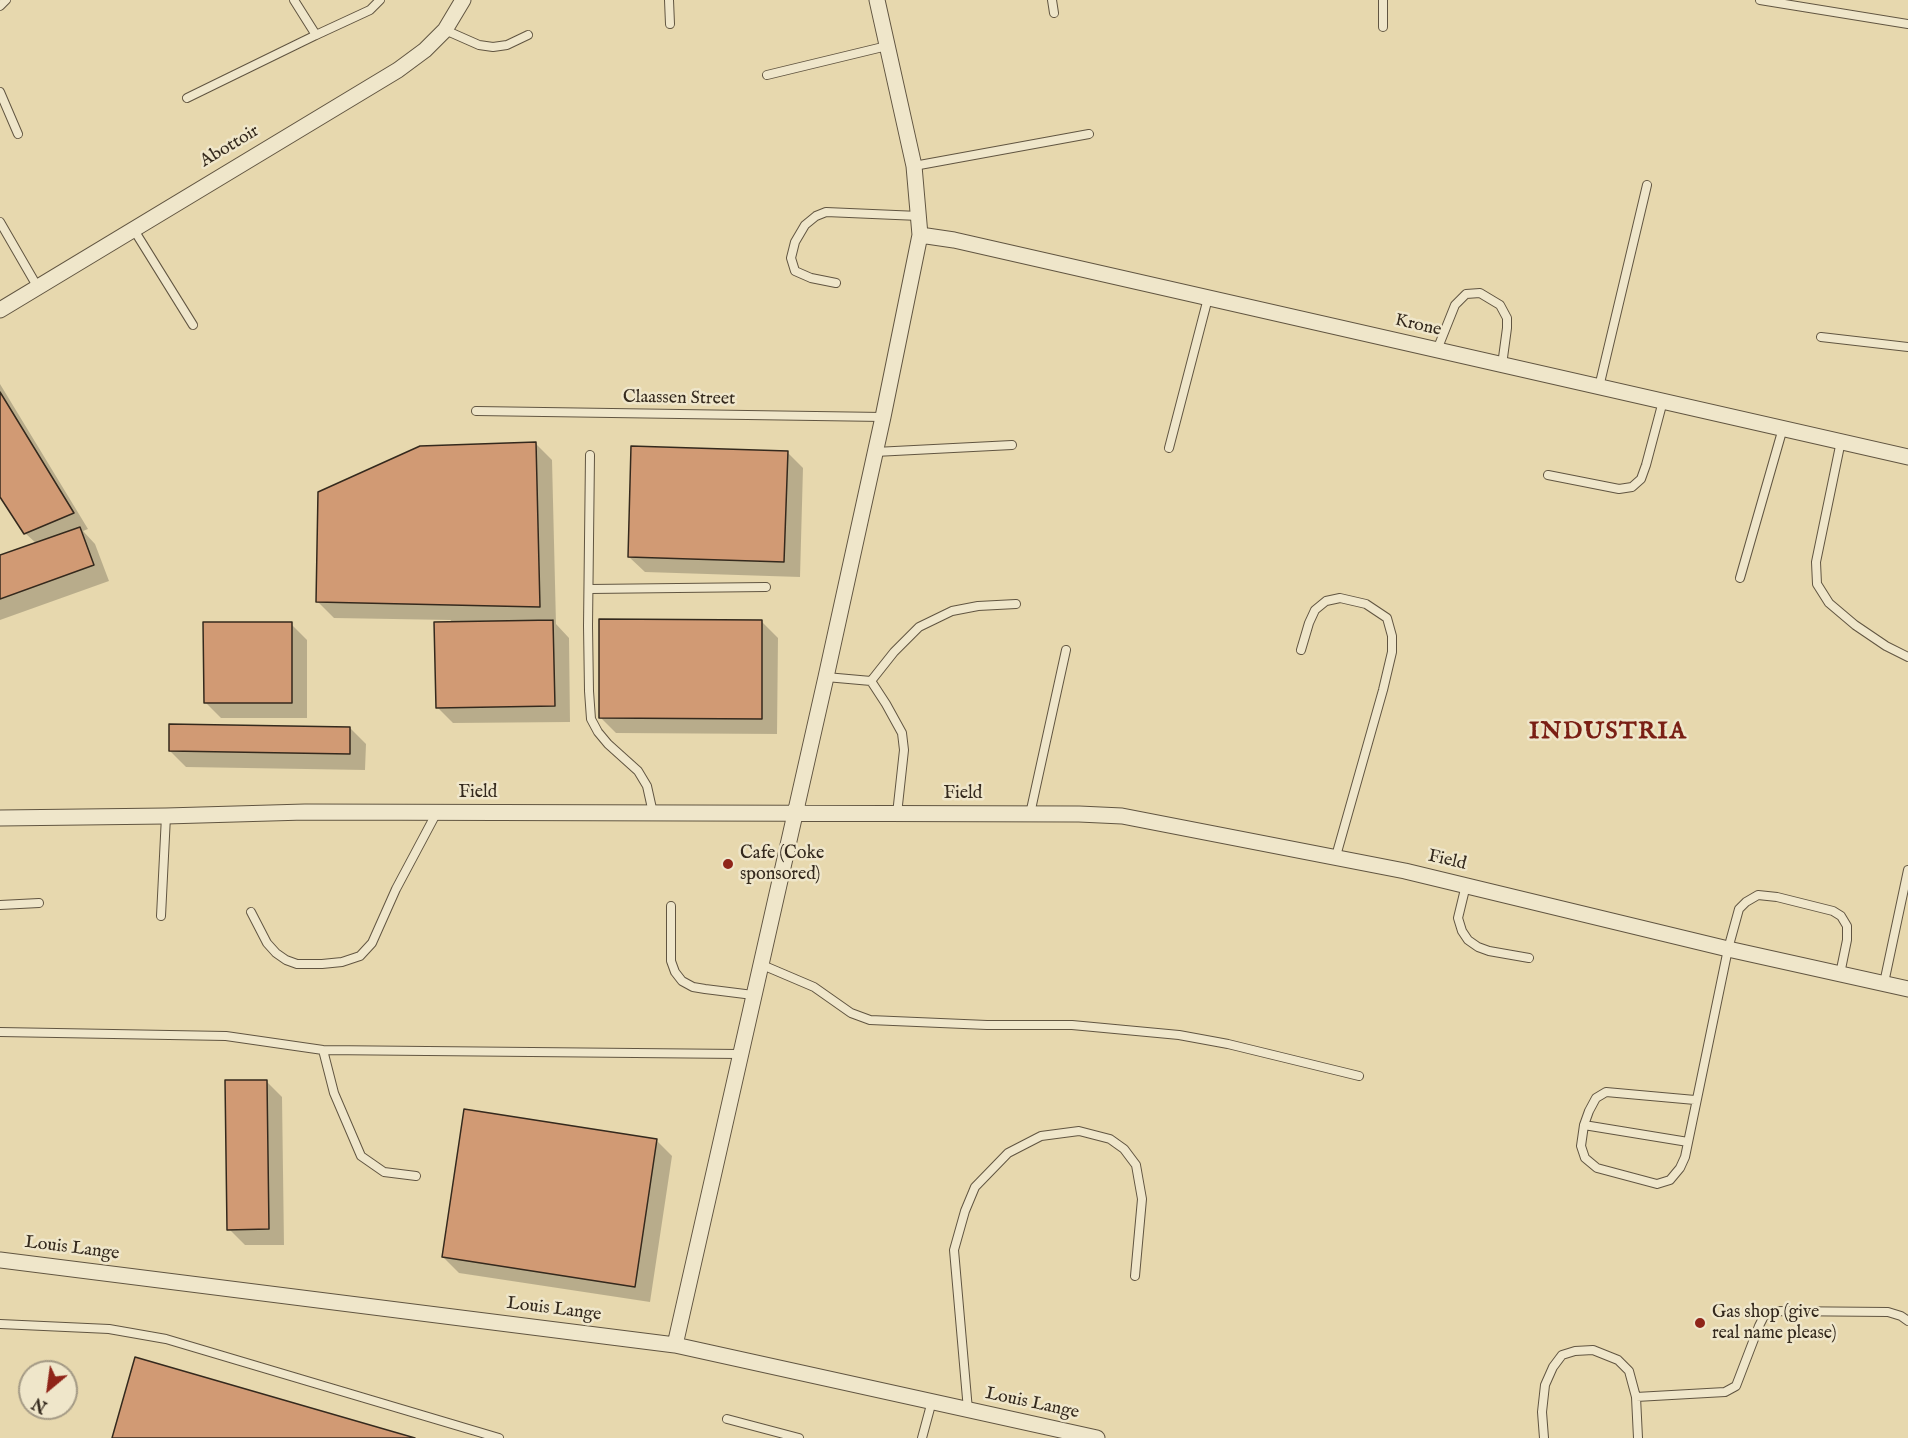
<!DOCTYPE html>
<style>
body{margin:0}
#map{position:relative;width:1908px;height:1438px;overflow:hidden;background:#e7d8ae;font-family:"IM FELL English",serif}
canvas{display:block}
.north{position:absolute;left:18px;top:1360px;width:60px;height:60px;box-sizing:border-box;background:#efe6ca;border:2px solid #a49a85;border-radius:50%;rotate:209deg;font-size:16px;font-weight:700;line-height:24px;text-align:center;color:#34291d}
.north::after{content:'';display:block;margin:auto;width:21px;height:27px;background:#8f2418;clip-path:polygon(50% 0,100% 100%,50% 72%,0 100%)}
</style>
<div id="map">
<canvas width="1908" height="1438"></canvas>
<div class="north">N</div>
</div>
<script>
const ctx = document.querySelector('canvas').getContext('2d');
ctx.lineJoin = 'round';
function paint(path, color) { ctx.fillStyle = color; ctx.fill(path, 'evenodd'); }
const shape = rows => new Path2D(rows.map(r => 'M' + r).join(''));
function trace(path, color, width, dash) { ctx.strokeStyle = color; ctx.lineWidth = width; ctx.lineCap = dash ? 'butt' : 'round'; ctx.setLineDash(dash || []); ctx.stroke(path); }
function drawText(font, color, halo, rows, align = 'center') {
  ctx.font = font + ' "IM FELL English",serif'; ctx.lineWidth = 5; ctx.setLineDash([]); ctx.textBaseline = 'middle'; ctx.strokeStyle = halo; ctx.fillStyle = color; for (const [text, x, y, turn = 0] of rows) {
    ctx.save(); ctx.translate(x, y); ctx.rotate((+turn || 0) * Math.PI / 180); ctx.textAlign = isNaN(turn) ? turn : align; if (halo) ctx.strokeText(text, 0, 0); ctx.fillText(text, 0, 0); ctx.restore();
  }
}
paint(shape([
 [0,384,88,529,83,531,95,544,109,581,0,620,0,557,37,544,25,533,0,495],
 [536,444,552,460,556,624,569,638,570,722,453,723,437,707,451,620,334,618,318,602],
 [787,452,803,468,800,577,645,572,629,557],
 [762,622,778,638,777,734,616,733,600,717],
 [291,624,307,640,307,718,221,718,205,702],
 [350,728,366,744,365,770,186,767,170,751],
 [266,1081,282,1097,284,1245,245,1245,229,1229],
 [656,1140,672,1156,650,1302,459,1273,443,1257]
]), '#0003');
const building = shape([
 [0,392,74,513,24,534,0,497,0,392],
 [536,442,540,607,316,602,318,492,420,446,536,442],
 [631,446,788,451,784,562,628,557,631,446],
 [80,527,94,565,0,599,0,555,80,527],
 [599,619,762,620,762,719,599,718,599,619],
 [553,620,555,706,436,708,434,622,553,620],
 [203,622,292,622,292,703,204,703,203,622],
 [169,724,350,727,350,754,169,751,169,724],
 [225,1080,267,1080,269,1229,227,1230,225,1080],
 [464,1109,657,1139,635,1287,442,1257,464,1109],
 [135,1357,415,1438,112,1438,135,1357]
]);
paint(building, '#d19a74');
trace(building, '#34291d', 1.5);
const service = shape([
 [669,0,670,24],
 [1052,0,1054,13],
 [1760,0,1908,24],
 [0,6,6,0],
 [1383,27,1383,0],
 [445,30,479,45,493,47,507,45,528,35],
 [316,35,370,10,380,0],
 [767,75,887,46],
 [0,92,18,134],
 [187,98,316,35,294,0],
 [914,166,1089,134],
 [0,222,37,286],
 [134,230,193,325],
 [836,283,811,278,795,271,791,258,795,242,805,225,816,216,826,212,919,216],
 [1821,337,1908,347],
 [1437,350,1455,305,1466,294,1480,293,1500,305,1507,318,1507,328,1502,365],
 [1599,387,1647,185],
 [476,411,883,417],
 [1841,441,1816,562,1817,584,1829,603,1855,625,1886,646,1908,657],
 [1169,448,1208,298],
 [875,452,1012,445],
 [590,455,588,626,589,691,591,719,598,732,608,744,638,771,647,786,653,813],
 [1548,475,1619,489,1632,487,1641,479,1646,465,1663,401],
 [1740,578,1783,428],
 [590,589,766,587],
 [1301,650,1309,623,1315,610,1326,601,1340,598,1366,604,1387,618,1392,636,1392,652,1383,690,1336,856],
 [826,677,871,681,886,704,902,733,904,750,897,814],
 [871,681,894,652,919,627,952,611,978,606,1016,604],
 [1030,814,1066,650],
 [1466,885,1458,918,1462,931,1468,940,1478,947,1489,951,1529,958],
 [0,905,39,903],
 [671,906,671,961,675,972,682,981,693,987,705,989,753,995],
 [251,912,267,943,276,953,286,960,297,964,322,964,342,962,360,956,372,943,396,889,437,812],
 [161,916,166,816],
 [760,964,814,987,851,1013,870,1020,987,1025,1072,1025,1179,1035,1228,1044,1359,1076],
 [1884,983,1908,870],
 [0,1032,226,1036,323,1050,739,1054],
 [323,1050,334,1093,361,1156,384,1172,416,1176],
 [1695,1100,1606,1092,1596,1098,1589,1111,1584,1125,1581,1146,1585,1158,1597,1168,1657,1184,1670,1180,1680,1168,1685,1157,1728,949,1739,909,1746,902,1758,895,1777,897,1833,911,1841,916,1847,926,1847,940,1840,974],
 [1584,1125,1688,1142],
 [0,1324,109,1329,166,1339,499,1438],
 [1636,1397,1725,1392,1736,1386,1759,1326,1764,1316,1775,1311,1888,1312,1901,1316,1908,1321],
 [968,1410,954,1250,965,1211,975,1187,1008,1153,1041,1136,1079,1131,1110,1139,1124,1149,1136,1165,1142,1199,1135,1276],
 [727,1419,799,1438],
 [922,1438,932,1401],
 [1544,1438,1542,1412,1545,1385,1553,1367,1562,1355,1575,1351,1593,1350,1618,1360,1629,1371,1636,1397,1638,1438]
]);
const minor = shape([
 [920,235,954,240,1908,457],
 [0,310,398,70,425,50,445,30,463,0],
 [0,818,166,816,305,812,1079,814,1122,816,1405,871,1728,949,1908,989],
 [0,1260,675,1345,1097,1438],
 [675,1345,826,677,883,417,920,235,914,166,877,0]
]);
trace(service, '#615541', 10);
trace(minor, '#615541', 17);
trace(service, '#efe6ca', 8);
trace(minor, '#efe6ca', 15);
for (const [x, y, r, color] of [
 [728,864,6,"#8f2418"],
 [1700,1323,6,"#8f2418"]
]) { const dot = new Path2D(); dot.arc(x, y, r, 0, 2 * Math.PI); ctx.fillStyle = color; ctx.fill(dot); trace(dot, '#efe6ca', 2); }
drawText('18px', '#34291d', '#efe6ca', [
 ["Abottoir",230,147,-31],
 ["Krone",1418,326,13],
 ["Claassen Street",679,399,1],
 ["Field",478,793],
 ["Field",963,794],
 ["Field",1447,861,13],
 ["Louis Lange",72,1249,7],
 ["Louis Lange",554,1310,7],
 ["Louis Lange",1032,1404,12]
]);
drawText('18px', '#34291d', '#efe6ca', [
 ["Cafe (Coke",740,854],
 ["sponsored)",740,875],
 ["Gas shop (give",1712,1313],
 ["real name please)",1712,1334]
], 'left');
ctx.letterSpacing = '1.5px';
drawText('bold 24px', '#7a1f14', '#efe6ca', [
 ["INDUSTRIA",1608,733]
]);
ctx.letterSpacing = '0px';
</script>
